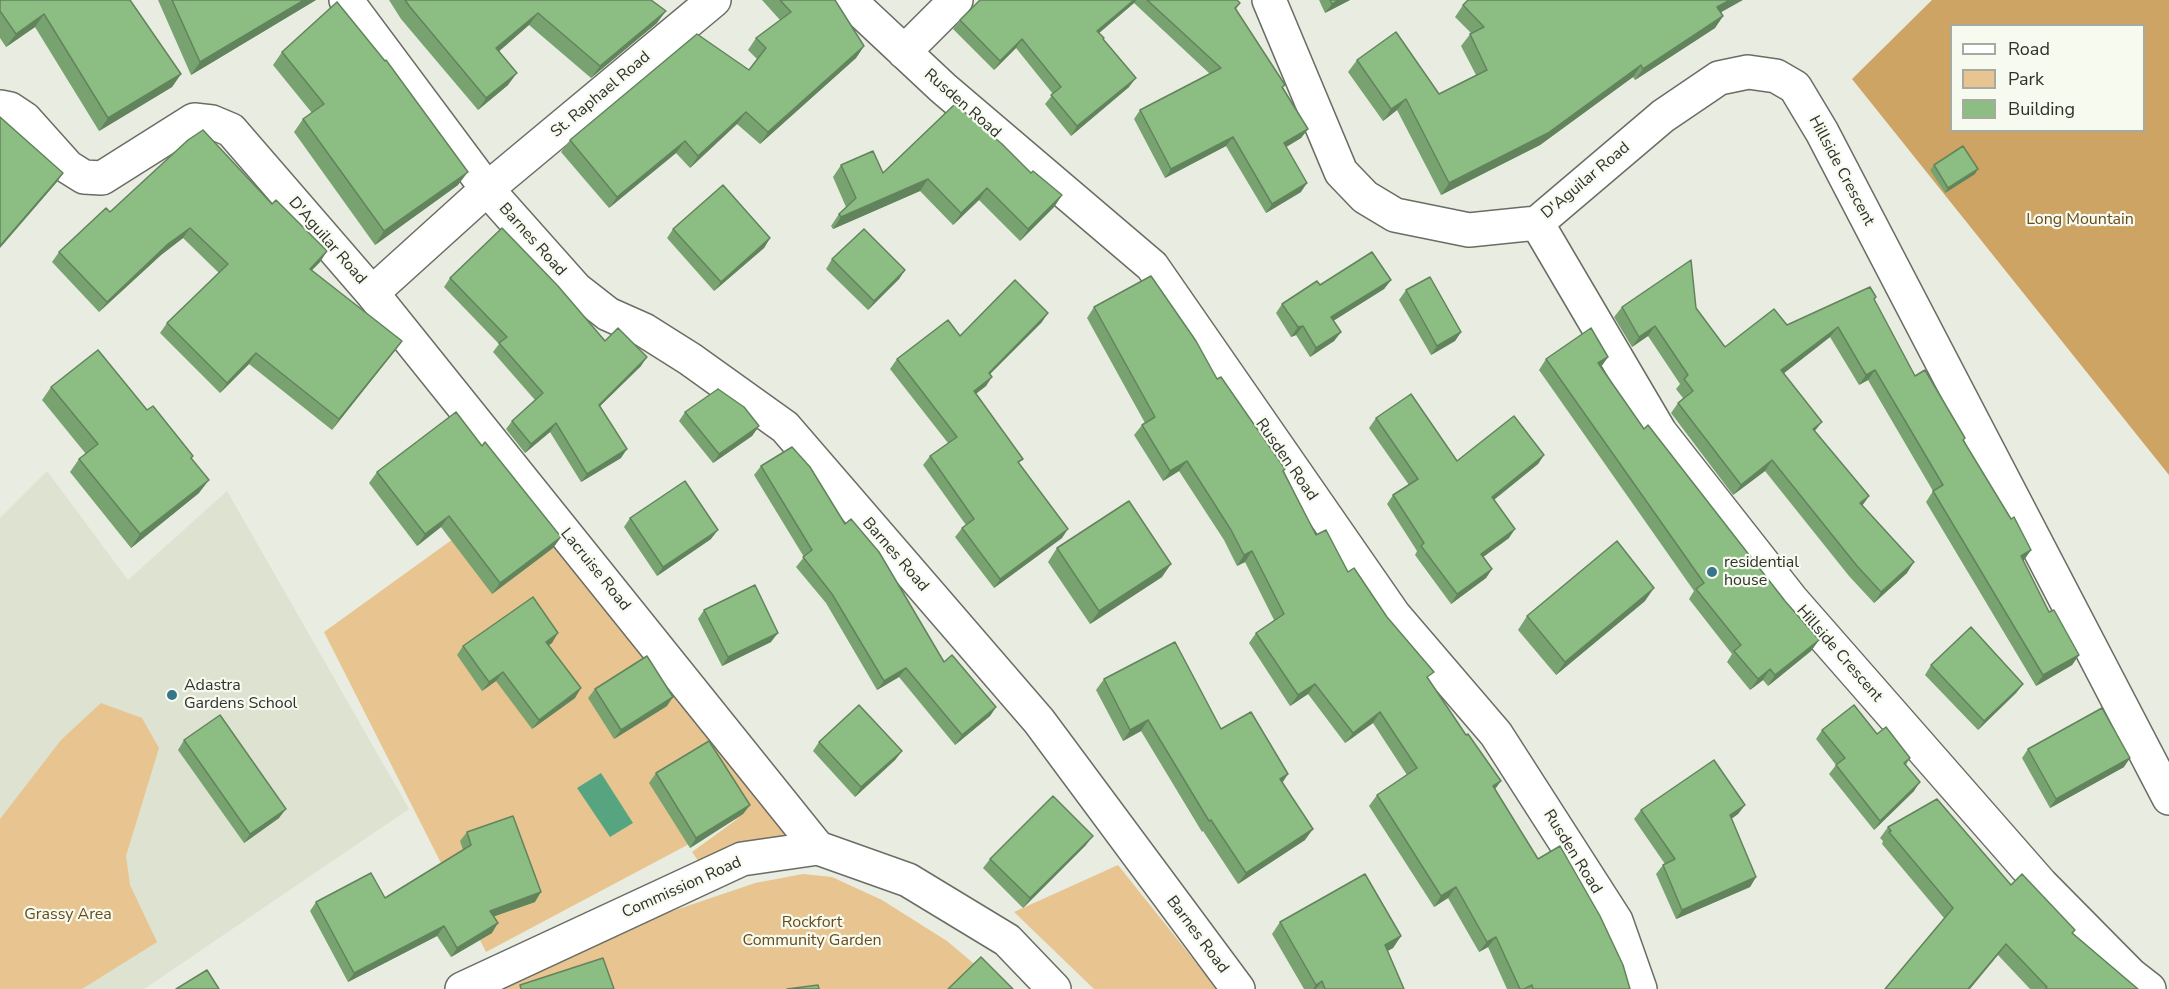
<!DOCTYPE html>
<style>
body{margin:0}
#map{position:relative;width:2169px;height:989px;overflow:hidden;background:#e9ece1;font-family:"Nunito Sans",sans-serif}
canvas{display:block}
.legend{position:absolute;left:1950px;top:24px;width:195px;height:108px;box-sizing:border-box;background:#f6faef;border:2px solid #a6aaa1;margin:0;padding:8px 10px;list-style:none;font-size:18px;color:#2f312c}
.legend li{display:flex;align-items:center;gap:12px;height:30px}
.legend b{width:30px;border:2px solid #a6aaa1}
</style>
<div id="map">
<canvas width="2169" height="989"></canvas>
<ul class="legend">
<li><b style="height:8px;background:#fff"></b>Road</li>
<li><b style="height:16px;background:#e8c590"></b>Park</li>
<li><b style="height:16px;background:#8cbd83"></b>Building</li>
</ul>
</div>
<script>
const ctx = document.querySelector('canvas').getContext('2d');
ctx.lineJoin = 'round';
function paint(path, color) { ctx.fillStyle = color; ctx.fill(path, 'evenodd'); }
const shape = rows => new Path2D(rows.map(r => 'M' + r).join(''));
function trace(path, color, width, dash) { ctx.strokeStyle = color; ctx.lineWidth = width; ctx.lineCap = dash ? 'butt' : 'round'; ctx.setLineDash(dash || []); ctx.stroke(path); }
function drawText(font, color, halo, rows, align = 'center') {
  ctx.font = font + ' "Nunito Sans",sans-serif'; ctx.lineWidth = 4.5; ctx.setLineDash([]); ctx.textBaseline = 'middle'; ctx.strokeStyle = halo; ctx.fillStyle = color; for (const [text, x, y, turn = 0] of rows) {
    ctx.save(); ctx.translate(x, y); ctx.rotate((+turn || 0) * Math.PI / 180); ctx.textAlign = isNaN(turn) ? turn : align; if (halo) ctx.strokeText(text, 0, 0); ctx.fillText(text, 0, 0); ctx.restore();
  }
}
paint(shape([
 [47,471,128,580,227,491,409,809,144,989,0,989,0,518]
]), '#dde2d1');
paint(shape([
 [514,495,813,846,706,872,692,852,740,817,486,952,324,632],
 [101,703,142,718,159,748,126,856,130,885,157,942,82,989,0,989,0,819,61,740],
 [1118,865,1217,989,1094,989,1014,912],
 [803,874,832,877,882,900,947,941,1004,989,501,989,602,935,755,883]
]), '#e8c590');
paint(shape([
 [1932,0,2169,0,2169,475,1852,79],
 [1952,26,2144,26,2144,130,1952,130]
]), '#cda463');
paint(shape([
 [601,773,633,823,610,837,577,788]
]), '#57a580');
const minor = shape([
 [714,0,487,189,576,289,608,314,644,330,690,359,785,427,1039,721,1238,989],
 [849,0,943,88,1152,266,1394,615,1496,734,1616,921,1640,989],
 [1269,0,1341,172,1365,197,1395,215,1469,230,1537,223,1663,116,1719,78,1748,72,1776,76,1795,87,1822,132,2169,798],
 [904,52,956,0],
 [0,107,10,109,25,119,68,167,84,177,102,178,194,120,212,122,231,130,372,293,487,189,346,0],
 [1537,223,1660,432,1792,600,2041,884,2131,975,2149,989],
 [372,293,818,848],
 [462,989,742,859,818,848,908,880,1007,940,1054,989]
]);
trace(minor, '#6a6d64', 36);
trace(minor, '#fff', 33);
paint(shape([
 [0,0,130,0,181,74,172,87,99,131,35,27,6,47,0,38],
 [158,0,316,0,191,75],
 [389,0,651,0,657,23,591,78,529,25,499,51,508,85,478,110,401,19],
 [762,0,835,0,864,46,856,58,760,144,737,124,690,168,676,153,609,208,561,152,570,140,749,70,757,59,748,50,756,38,780,20],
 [980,0,1237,0,1240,3,1236,9,1308,129,1301,138,1286,147,1301,192,1266,213,1226,146,1165,178,1134,119,1140,110,1210,74,1134,3,1099,33,1129,87,1071,136,1045,104,1053,94,1016,48,994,70,953,29,960,20],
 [1319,0,1350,0,1325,13],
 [1463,5,1721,12,1723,16,1715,28,1635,80,1633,77,1540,145,1441,195,1397,110,1383,121,1348,72,1357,60,1439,94,1476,75,1461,46,1471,33,1455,17],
 [282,52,458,185,375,245,294,132,303,119,312,113,273,65],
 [841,165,883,173,1031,173,1062,195,1054,207,1020,241,979,200,953,225,920,191,833,229,831,226,839,214,846,207,833,177],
 [1934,165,1975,174,1945,193,1930,170],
 [272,204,327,251,320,262,312,270,402,341,332,430,249,364,220,393,160,333,167,323,219,273,183,238,161,255,99,312,52,262,59,252,110,212],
 [673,229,770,238,764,248,714,291,667,238],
 [832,259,905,270,899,279,868,310,826,269],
 [450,278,641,366,600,406,621,458,581,482,550,432,525,453,506,429,512,421,535,400,493,352,499,344,444,287],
 [1391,280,1384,289,1333,321,1341,332,1334,341,1310,357,1296,335,1291,337,1276,313,1282,304,1320,285],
 [1406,290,1461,332,1455,341,1431,355,1399,300],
 [1874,300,1915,376,1964,441,2011,519,2031,550,2023,561,2049,612,2079,655,2072,665,2036,686,1926,502,1933,491,1868,380,1859,385,1830,337,1784,373,1815,432,1869,496,1862,506,1907,573,1874,603,1849,576,1765,471,1733,495,1671,413,1678,403,1683,398,1676,389,1680,384,1648,336,1632,347,1614,317,1622,307,1696,308,1725,347,1787,325],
 [1094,307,1217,379,1284,471,1316,535,1348,572,1429,679,1495,790,1538,859,1630,989,1507,989,1488,947,1479,952,1448,898,1434,907,1369,806,1377,795,1407,775,1373,723,1345,743,1308,694,1290,706,1249,643,1256,633,1274,620,1245,562,1237,566,1224,540,1179,471,1163,481,1134,435,1142,425,1145,423,1087,318],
 [1042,322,990,374,986,386,976,394,1019,464,1062,538,994,588,955,537,962,528,966,525,923,465,930,456,948,443,890,369,897,359,960,336],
 [1608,357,1601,367,1644,429,1785,601,1819,640,1811,651,1768,686,1763,680,1750,690,1727,662,1732,654,1689,599,1694,591,1539,370,1546,359],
 [51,387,147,410,191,459,199,493,131,548,70,472,79,459,86,454,42,400],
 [685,412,759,426,752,436,713,463,679,421],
 [1376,418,1457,461,1544,455,1538,464,1494,500,1509,538,1483,557,1492,569,1486,578,1451,604,1415,555,1417,551,1387,504,1393,495,1409,485,1369,428],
 [482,446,561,537,553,548,492,594,441,527,417,546,369,483,377,472],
 [761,466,845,524,944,662,996,707,990,716,955,745,899,677,877,690,826,603,796,567,804,557,754,475],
 [630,518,711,539,657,576,624,527],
 [1057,548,1162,577,1090,624,1048,562],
 [1645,601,1556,675,1518,630,1527,616],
 [704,610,771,642,722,666,698,619],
 [552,643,549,645,575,698,532,729,496,681,482,691,457,655,463,646],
 [1931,665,2023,684,2016,693,1978,730,1925,675],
 [1104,679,1221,729,1282,783,1305,840,1238,884,1203,831,1202,832,1141,731,1123,741,1096,690],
 [595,689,667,706,614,739,588,698],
 [1822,730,1877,734,1910,758,1906,765,1914,791,1874,830,1829,774,1836,765,1816,739],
 [184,740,279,818,244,843,178,750],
 [819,742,902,751,895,760,855,797,813,751],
 [2028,749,2124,767,2050,808,2022,758],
 [656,773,750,805,743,814,690,848,649,783],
 [1745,805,1738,814,1731,819,1756,877,1750,887,1676,919,1656,874,1663,865,1665,864,1634,819,1641,810],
 [1888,827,2011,885,2073,933,2138,989,2030,989,1998,955,1944,918,1882,844,1883,841,1880,838],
 [467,832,535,902,494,916,492,933,451,957,437,936,348,982,310,911,316,902,385,898,463,850,460,841],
 [1086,845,1023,908,983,868,990,859],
 [1280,922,1401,936,1393,948,1387,951,1404,989,1304,989,1272,934]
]), '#78a371');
paint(shape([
 [304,0,316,0,191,75,200,62],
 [1134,0,1137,0,1134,3,1091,40,1097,31],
 [1339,0,1350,0,1325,13,1332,4],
 [1730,0,1743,0,1709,19,1717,7],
 [666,11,657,23,591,78,600,66],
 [538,13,529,25,488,61,496,48],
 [44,14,35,27,6,47,16,34],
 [1723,16,1715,28,1635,80,1643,69],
 [1022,39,1016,48,994,70,1000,61],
 [864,46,856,58,760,144,768,132],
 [1641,65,1633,77,1540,145,1441,195,1449,183],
 [517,73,508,85,478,110,486,98],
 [181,74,172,87,99,131,108,118],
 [1136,78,1129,87,1071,136,1077,126],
 [1406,99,1397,110,1383,121,1391,109],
 [746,112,737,124,690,168,698,156],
 [1308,129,1301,138,1278,152,1284,143],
 [1233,137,1226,146,1165,178,1171,169],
 [685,141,676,153,609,208,617,197],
 [1978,169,1975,174,1945,193,1948,188],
 [468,172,458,185,375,245,384,231],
 [63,173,57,182,0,248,0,246],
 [928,179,920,191,833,229,841,217],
 [1307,183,1301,192,1266,213,1272,204],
 [987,188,979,200,953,225,961,213],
 [1062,195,1054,207,1020,241,1028,229],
 [190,228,183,238,161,255,99,312,107,302,168,244],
 [770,238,764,248,714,291,721,282],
 [327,251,320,262,303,279,310,269],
 [905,270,899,279,868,310,874,301],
 [1391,280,1384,289,1325,326,1331,317],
 [1048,313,1042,322,982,382,989,373],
 [1303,326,1296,335,1291,337,1298,327],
 [1655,326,1648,336,1632,347,1639,337],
 [1838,327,1830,337,1774,381,1781,370],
 [1341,332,1334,341,1310,357,1316,348],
 [1461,332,1455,341,1431,355,1437,346],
 [402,341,394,352,332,430,339,419],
 [256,353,249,364,220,393,227,383],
 [647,357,641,366,593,413,599,405],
 [1608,357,1600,368,1598,363],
 [1875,370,1868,380,1859,385,1866,375],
 [992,377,986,386,967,400,974,391],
 [1822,422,1814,432,1813,429],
 [556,423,550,432,525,453,531,444],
 [759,426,752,436,713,463,719,454],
 [627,449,621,458,581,482,587,474],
 [1544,455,1538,464,1486,506,1492,497],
 [1772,460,1765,471,1733,495,1741,485],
 [1187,461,1179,471,1163,481,1170,471],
 [209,480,199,493,131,548,140,534],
 [1869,496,1861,507,1860,503],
 [449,516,441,527,417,546,425,534],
 [1068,529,1062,538,994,588,1000,579],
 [1515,529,1509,538,1475,563,1481,554],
 [718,530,711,539,657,576,663,567],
 [561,537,553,548,492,594,500,583],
 [2031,550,2024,560,2013,567,2021,556],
 [1252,551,1245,562,1237,566,1244,555],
 [1914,562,1907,573,1874,603,1881,592],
 [1171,564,1162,577,1090,624,1099,611],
 [1492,569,1486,578,1451,604,1457,594],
 [1654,588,1645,601,1556,675,1565,662],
 [558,633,552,643,540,651,546,642],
 [778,633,771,642,722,666,728,657],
 [1819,640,1811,651,1768,686,1775,675],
 [2079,655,2072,665,2036,686,2043,675],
 [906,668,899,677,877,690,884,681],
 [1770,669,1763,680,1750,690,1758,679],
 [503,672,496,681,482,691,489,682],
 [1315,684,1308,694,1290,706,1298,695],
 [2023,684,2016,693,1978,730,1984,721],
 [581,688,575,698,532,729,539,720],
 [673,697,667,706,614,739,621,730],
 [996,707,990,716,955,745,962,735],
 [1380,712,1373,723,1345,743,1353,733],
 [1148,720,1141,731,1123,741,1130,730],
 [902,751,895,760,855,797,861,787],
 [2130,758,2124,767,2050,808,2056,799],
 [1288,774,1281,785,1280,779],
 [1501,781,1493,792,1493,786],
 [1920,782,1914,791,1874,830,1880,821],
 [750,805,743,814,690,848,696,838],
 [1745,805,1738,814,1723,825,1730,815],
 [286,809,279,818,244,843,250,834],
 [1313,829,1305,840,1238,884,1246,873],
 [1093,836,1086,845,1023,908,1030,898],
 [1756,877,1750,887,1676,919,1682,910],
 [1456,887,1448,898,1434,907,1441,896],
 [541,892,535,902,484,920,490,911],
 [498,923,492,933,451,957,457,948],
 [444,926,437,936,348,982,354,973],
 [1401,936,1393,948,1377,957,1385,945],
 [1496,937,1488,947,1479,952,1487,942],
 [2006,944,1998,955,1970,989,1968,989],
 [1322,981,1316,989,1313,989,1316,985]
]), '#62845c');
const building = shape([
 [0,0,130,0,181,74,108,118,44,14,16,34,0,11,0,0],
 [172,0,304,0,200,62,172,0],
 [405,0,651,0,666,11,600,66,538,13,496,48,517,73,486,98,410,7,405,0],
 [780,0,835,0,864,46,768,132,746,112,698,156,685,141,617,197,570,140,697,34,749,70,766,48,756,38,791,12,780,0],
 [980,0,1134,0,1097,31,1104,38,1103,39,1136,78,1077,126,1051,95,1061,87,1022,39,1000,61,960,20,980,0],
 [1147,0,1237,0,1240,3,1235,8,1285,85,1282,87,1308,129,1284,143,1307,183,1272,204,1233,137,1171,169,1140,110,1221,68,1147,0],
 [1330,0,1339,0,1332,4,1330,0],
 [1468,0,1730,0,1717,7,1723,16,1643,69,1641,65,1548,133,1449,183,1406,99,1391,109,1357,60,1396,32,1439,94,1487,70,1470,34,1484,27,1463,5,1468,0],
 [337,2,385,61,386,60,468,172,384,231,303,119,324,104,282,52,337,2],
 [955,104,1002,144,1031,173,1033,171,1062,195,1028,229,987,188,961,213,928,179,841,217,839,214,856,198,841,165,873,151,883,173,955,104],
 [0,117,63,173,0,246,0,117],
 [203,130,272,204,276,200,327,251,310,269,402,341,339,419,256,353,227,383,167,323,228,264,190,228,168,244,107,302,59,252,106,208,110,212,188,140,203,130],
 [1963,146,1978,169,1948,188,1934,165,1963,146],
 [723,185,770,238,721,282,673,229,723,185],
 [502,228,558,286,605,341,618,328,647,357,599,405,627,449,587,474,556,423,531,444,512,421,543,393,499,343,507,337,450,278,502,228],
 [864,229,905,270,874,301,832,259,864,229],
 [1372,252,1391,280,1331,317,1341,332,1316,348,1303,326,1298,327,1282,304,1317,281,1320,285,1372,252],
 [1691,260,1696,308,1725,347,1774,309,1787,325,1870,287,1876,297,1874,299,1915,376,1925,370,1965,438,1963,440,2011,519,2014,517,2031,550,2021,556,2049,612,2054,610,2079,655,2043,675,1933,491,1943,485,1875,370,1866,375,1838,327,1781,370,1822,422,1813,429,1869,496,1860,503,1914,562,1881,592,1857,566,1772,460,1741,485,1678,403,1693,391,1684,379,1688,375,1655,326,1639,337,1622,307,1691,260],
 [1151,276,1196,341,1217,379,1221,377,1285,469,1283,471,1316,535,1326,530,1348,572,1354,568,1387,617,1434,672,1427,677,1466,735,1468,734,1501,781,1493,786,1538,859,1560,846,1600,916,1623,965,1630,989,1533,989,1532,985,1524,989,1520,989,1496,937,1487,942,1456,887,1441,896,1377,795,1417,768,1380,712,1353,733,1315,684,1298,695,1256,633,1284,614,1252,551,1244,555,1231,530,1187,461,1170,471,1142,425,1155,417,1094,307,1151,276],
 [1430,277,1461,332,1437,346,1406,290,1430,277],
 [1015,280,1048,313,989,373,992,377,974,391,1023,459,1018,462,1068,529,1000,579,962,528,974,519,930,456,957,437,897,359,948,320,960,336,1015,280],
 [1591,328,1608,357,1598,363,1644,429,1648,425,1785,601,1819,640,1775,675,1770,669,1758,679,1734,651,1741,645,1696,589,1704,583,1546,359,1591,328],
 [98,350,147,410,153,406,193,456,191,458,209,480,140,534,79,459,98,444,51,387,98,350],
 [718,389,744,407,759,426,719,454,685,412,718,389],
 [1411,394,1457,461,1514,416,1544,455,1492,497,1515,529,1481,554,1492,569,1457,594,1421,546,1424,543,1393,495,1418,479,1376,418,1411,394],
 [456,412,482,446,485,442,561,537,500,583,449,516,425,534,377,472,456,412],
 [792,447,810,467,845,524,851,519,879,552,944,662,952,655,996,707,962,735,906,668,884,681,832,594,803,557,812,550,761,466,792,447],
 [685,481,718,530,663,567,630,518,685,481],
 [1129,501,1171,564,1099,611,1057,548,1129,501],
 [1617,541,1654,588,1565,662,1527,616,1617,541],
 [755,585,778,633,728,657,704,610,755,585],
 [533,597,558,633,546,642,581,688,539,720,503,672,489,682,463,646,533,597],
 [1971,627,2023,684,1984,721,1931,665,1971,627],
 [1175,642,1221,729,1251,712,1288,774,1280,779,1313,829,1246,873,1211,820,1209,821,1148,720,1130,730,1104,679,1175,642],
 [647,656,673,697,621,730,595,689,647,656],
 [859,705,902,751,861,787,819,742,859,705],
 [1854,705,1877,734,1886,727,1910,758,1904,763,1920,782,1880,821,1836,765,1845,758,1822,730,1854,705],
 [2102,708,2130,758,2056,799,2028,749,2102,708],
 [220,715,286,809,250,834,184,740,220,715],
 [709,741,750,805,696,838,656,773,709,741],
 [1714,760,1745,805,1730,815,1756,877,1682,910,1663,865,1675,859,1641,810,1714,760],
 [1053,796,1093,836,1030,898,990,859,1053,796],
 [1937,799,2011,885,2022,874,2075,930,2072,933,2138,989,2045,989,2047,987,2006,944,1968,989,1885,989,1953,908,1889,832,1891,831,1888,827,1937,799],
 [513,816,541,892,490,911,498,923,457,948,444,926,354,973,316,902,371,873,385,898,471,845,467,832,513,816],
 [1365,874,1401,936,1385,945,1404,989,1325,989,1322,981,1316,985,1280,922,1365,874],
 [981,957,1013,989,948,989,981,957],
 [603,958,614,989,521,989,520,985,603,958],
 [207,970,219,989,176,989,207,970],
 [818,985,819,989,787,989,818,985]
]);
paint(building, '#8cbd83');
trace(building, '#62845c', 1.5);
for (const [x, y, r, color] of [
 [1712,572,6,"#37758b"],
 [172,695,6,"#37758b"]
]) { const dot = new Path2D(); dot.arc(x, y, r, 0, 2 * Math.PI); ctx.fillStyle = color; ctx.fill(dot); trace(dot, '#f6faef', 2); }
drawText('16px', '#2f312c', '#f6faef', [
 ["St. Raphael Road",601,95,-40],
 ["Rusden Road",962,104,41],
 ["Hillside Crescent",1841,171,62],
 ["D'Aguilar Road",1586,181,-40],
 ["Barnes Road",532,240,48],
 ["D'Aguilar Road",327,241,49],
 ["Rusden Road",1286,460,55],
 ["Barnes Road",895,555,49],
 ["Lacruise Road",595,570,51],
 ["Hillside Crescent",1839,654,49],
 ["Rusden Road",1572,852,58],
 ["Commission Road",682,888,-24],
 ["Barnes Road",1197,935,53]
]);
drawText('16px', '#684b1a', '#f6faef', [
 ["Long Mountain",2080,220],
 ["Grassy Area",68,915],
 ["Rockfort",812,923],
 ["Community Garden",812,941]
]);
drawText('16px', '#2f312c', '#f6faef', [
 ["residential",1724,563],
 ["house",1724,581],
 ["Adastra",184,686],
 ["Gardens School",184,704]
], 'left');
</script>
